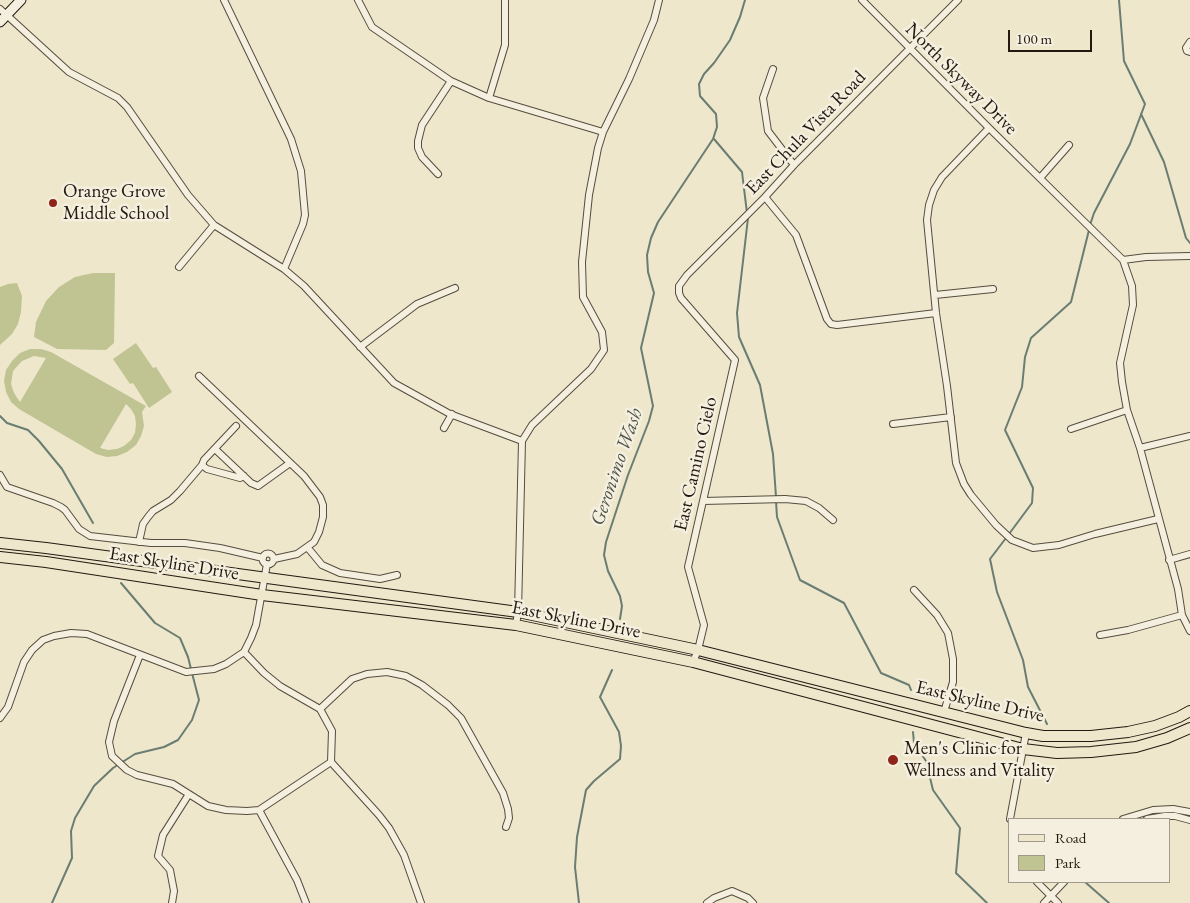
<!DOCTYPE html>
<style>
body{margin:0}
#map{position:relative;width:1190px;height:903px;overflow:hidden;background:#eee7cc;font-family:"EB Garamond",serif}
canvas{display:block}
.legend{position:absolute;left:1008px;top:818px;width:162px;height:65px;box-sizing:border-box;background:#f4efde;border:1px solid #a1998c;margin:0;padding:6px 9px;list-style:none;font-size:15px;color:#241810}
.legend li{display:flex;align-items:center;gap:10px;height:25px}
.legend b{width:25px;border:1px solid #a1998c}
.scale{position:absolute;left:1008px;top:30px;width:84px;height:22px;box-sizing:border-box;border:2px solid #241810;border-top:0;padding-left:6px;font-size:15px;line-height:18px;white-space:nowrap;color:#241810;-webkit-text-stroke:4px #f4efde;paint-order:stroke}
</style>
<div id="map">
<canvas width="1190" height="903"></canvas>
<ul class="legend">
<li><b style="height:6px;background:#eee7cc"></b>Road</li>
<li><b style="height:14px;background:#c0c392"></b>Park</li>
</ul>
<div class="scale">100 m</div>
</div>
<script>
const ctx = document.querySelector('canvas').getContext('2d');
ctx.lineJoin = 'round';
function paint(path, color) { ctx.fillStyle = color; ctx.fill(path, 'evenodd'); }
const shape = rows => new Path2D(rows.map(r => 'M' + r).join(''));
function trace(path, color, width, dash) { ctx.strokeStyle = color; ctx.lineWidth = width; ctx.lineCap = dash ? 'butt' : 'round'; ctx.setLineDash(dash || []); ctx.stroke(path); }
function drawText(font, color, halo, rows, align = 'center') {
  ctx.font = font + ' "EB Garamond",serif'; ctx.lineWidth = 5; ctx.setLineDash([]); ctx.textBaseline = 'middle'; ctx.strokeStyle = halo; ctx.fillStyle = color; for (const [text, x, y, turn = 0] of rows) {
    ctx.save(); ctx.translate(x, y); ctx.rotate((+turn || 0) * Math.PI / 180); ctx.textAlign = isNaN(turn) ? turn : align; if (halo) ctx.strokeText(text, 0, 0); ctx.fillText(text, 0, 0); ctx.restore();
  }
}
paint(shape([
 [93,273,115,273,114,343,106,350,57,349,34,337,36,322,46,301,59,287,75,277],
 [17,283,22,296,21,312,18,324,12,334,0,345,0,287,8,284],
 [136,343,153,368,156,367,172,392,149,408,133,383,130,384,113,359],
 [30,349,41,349,51,352,146,406,142,412,144,426,141,436,136,445,127,452,117,456,107,457,96,454,19,409,11,402,6,392,4,381,6,370,12,361,20,353],
 [34,356,46,358,20,402,14,393,11,384,13,371,22,361],
 [126,404,131,409,135,416,136,424,135,433,131,440,124,446,117,449,108,450,100,448]
]), '#c0c392');
trace(shape([
 [1141,114,1164,162,1186,238,1190,243],
 [714,139,742,172,747,213],
 [748,218,737,313,739,337,760,385,773,454,776,497],
 [1090,225,1094,213,1130,144,1145,104,1124,61,1119,0],
 [0,416,7,423,28,430,39,441,62,469,93,523],
 [776,501,777,517,800,580,844,603,881,673,909,685,911,690],
 [1009,534,1032,503,1033,488,1005,430,1022,387,1025,357,1031,338,1071,302,1089,230],
 [1006,538,990,559,997,592,1023,660,1028,687,1047,724],
 [121,583,155,623,180,638,188,657,191,669],
 [620,619,622,606,620,596,608,571,604,555,606,542,628,475,649,421,653,406,641,348,654,293,648,272,647,255,651,238,658,222,713,139,717,127,716,114,700,96,699,84,704,74,714,63,730,40,740,17,745,0],
 [913,732,914,743,926,761,933,790,960,828,956,873,987,903],
 [1085,882,1109,903],
 [52,903,72,858,71,831,75,818,94,786,113,768,135,754,164,747,178,740,192,720,199,700,192,673],
 [579,903,575,867,577,837,586,790,594,781,620,759,621,746,619,732,600,697,612,670]
]), '#6a7d72', 2);
const minor = shape([
 [224,0,291,139,301,171,305,215,303,224,284,269],
 [358,0,372,27,451,81,489,98,603,132],
 [862,0,989,128,1123,260,1132,286,1133,305,1120,363,1122,382,1127,410,1140,448,1178,589,1182,615,1190,631],
 [0,9,69,72,118,98,127,107,188,195,214,225,284,269,304,286,394,383,450,414,522,441],
 [1190,42,1186,48,1187,51,1190,52],
 [773,69,763,98,768,131,794,165],
 [489,98,505,45,505,0],
 [989,128,942,177,934,190,929,205,927,220,936,313,947,386,956,463,964,484,971,495,996,525,1012,540,1033,548,1059,545,1095,534,1158,519],
 [438,174,422,157,418,148,418,141,422,125,451,81],
 [1040,178,1069,145],
 [765,197,796,235,827,319,831,324,837,325,936,313],
 [1123,260,1146,257,1190,256],
 [179,267,214,225],
 [935,295,993,289],
 [360,347,417,304,455,288],
 [199,376,304,476,320,497,323,505,323,517,319,532,314,542,297,554,274,559],
 [893,424,951,417],
 [444,428,452,414],
 [1071,429,1127,410],
 [1140,448,1190,436],
 [215,449,251,483,258,486,290,463],
 [202,465,207,469,240,478,244,476],
 [0,475,7,487,53,503,61,507,65,510,79,529,90,536,151,543,185,543,220,548,263,558],
 [703,501,785,499,806,501,819,508,833,520],
 [139,542,143,524,148,517,153,511,171,500,180,491,202,465,204,460,236,426],
 [308,548,322,565,340,573,380,579,397,575],
 '262.5 559a5.5 5.5 0 1 1 11 0a5.5 5.5 0 1 1-11 0Z',
 [1169,560,1190,554],
 [914,590,937,615,948,633,953,659,953,682,944,712],
 [516,625,518,612,522,441,532,425,591,369,604,350,602,332,583,297,582,262,589,195,598,148,603,132,629,79,654,20,659,0],
 [1100,635,1128,630,1182,615],
 [244,652,264,673,280,686,320,709,332,731,331,762],
 [140,655,114,721,109,742,112,756,127,770,137,775,173,784,208,806,226,810,247,811,259,810,331,762],
 [693,662,698,650,704,625,688,567,735,360,681,298,679,293,679,286,687,275,765,197,794,165,958,0],
 [320,709,352,679,367,674,387,672,406,676,422,685,448,705,461,718,503,793,508,809,509,818,506,827],
 [0,718,8,707,24,662,32,650,43,640,54,636,71,633,87,634,186,672,214,669,226,664,244,652,251,638,256,625,267,564],
 [331,762,379,815,389,828,404,855,421,903],
 [259,810,297,880,306,903],
 [1010,819,1026,733],
 [1123,819,1153,810,1173,809,1190,812],
 [1147,819,1165,816,1175,816,1190,820],
 [1037,882,1058,903],
 [172,903,174,891,170,870,158,856,163,835,189,794],
 [707,903,714,898,732,891,748,898,753,903],
 [1044,903,1064,882]
]);
const secondary = shape([
 [0,22,21,0]
]);
const primary = shape([
 [0,543,46,548,518,612,698,650,1026,733,1043,736,1091,736,1128,732,1155,726,1179,717,1190,711],
 [0,557,46,562,262,595,516,625,693,662,1023,749,1057,753,1091,752,1136,747,1167,738,1190,728]
]);
trace(minor, '#564c3f', 8);
trace(secondary, '#241810', 11);
trace(primary, '#241810', 12);
trace(minor, '#f4efde', 6);
trace(secondary, '#f4efde', 9);
trace(primary, '#eee7cc', 10);
for (const [x, y, r, color] of [
 [53,203,5,"#8f2418"],
 [893,760,6,"#8f2418"]
]) { const dot = new Path2D(); dot.arc(x, y, r, 0, 2 * Math.PI); ctx.fillStyle = color; ctx.fill(dot); trace(dot, '#f4efde', 2); }
drawText('19px', '#241810', '#f4efde', [
 ["North Skyway Drive",961,79,45],
 ["East Chula Vista Road",806,133,-46],
 ["East Camino Cielo",696,464,-77],
 ["East Skyline Drive",174,564,9],
 ["East Skyline Drive",576,620,11],
 ["East Skyline Drive",980,702,13]
]);
drawText('19px', '#241810', '#f4efde', [
 ["Orange Grove",63,192],
 ["Middle School",63,214],
 ["Men's Clinic for",904,749],
 ["Wellness and Vitality",904,771]
], 'left');
drawText('italic 20px', '#4d5349', '#f4efde', [
 ["Geronimo Wash",617,467,-71]
]);
</script>
